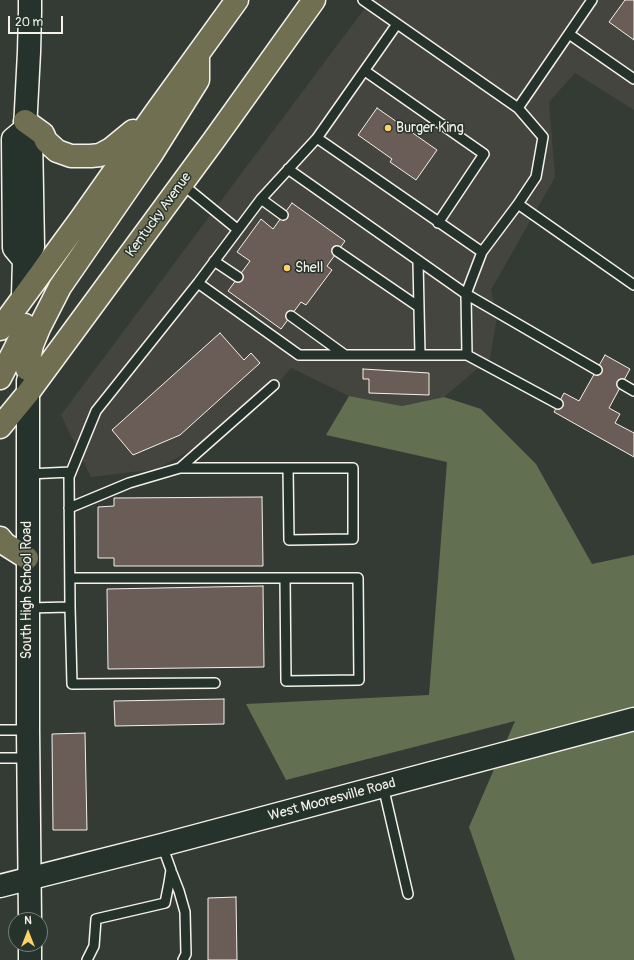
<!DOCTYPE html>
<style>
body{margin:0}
#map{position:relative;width:634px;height:960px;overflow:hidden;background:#343b35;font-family:Pangolin,sans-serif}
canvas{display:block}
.north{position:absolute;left:8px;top:912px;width:40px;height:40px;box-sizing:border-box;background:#26332d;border:1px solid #787f78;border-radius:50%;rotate:0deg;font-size:11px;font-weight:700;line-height:16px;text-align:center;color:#f4f1e8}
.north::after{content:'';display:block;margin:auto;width:14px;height:18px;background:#ffd166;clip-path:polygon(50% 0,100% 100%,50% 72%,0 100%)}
.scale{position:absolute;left:8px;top:16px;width:55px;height:18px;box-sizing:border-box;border:2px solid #f4f1e8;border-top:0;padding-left:5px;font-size:12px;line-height:14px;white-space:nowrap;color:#f4f1e8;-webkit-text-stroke:3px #26332d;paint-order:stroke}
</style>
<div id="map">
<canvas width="634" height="960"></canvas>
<div class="north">N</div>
<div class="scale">20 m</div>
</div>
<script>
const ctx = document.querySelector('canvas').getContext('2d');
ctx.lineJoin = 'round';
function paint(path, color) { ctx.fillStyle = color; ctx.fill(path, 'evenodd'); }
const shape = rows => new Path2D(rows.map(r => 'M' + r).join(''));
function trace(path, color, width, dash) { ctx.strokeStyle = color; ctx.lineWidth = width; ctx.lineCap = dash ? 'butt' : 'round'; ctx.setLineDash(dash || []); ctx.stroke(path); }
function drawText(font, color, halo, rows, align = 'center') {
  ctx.font = font + ' Pangolin,sans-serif'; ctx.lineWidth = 3; ctx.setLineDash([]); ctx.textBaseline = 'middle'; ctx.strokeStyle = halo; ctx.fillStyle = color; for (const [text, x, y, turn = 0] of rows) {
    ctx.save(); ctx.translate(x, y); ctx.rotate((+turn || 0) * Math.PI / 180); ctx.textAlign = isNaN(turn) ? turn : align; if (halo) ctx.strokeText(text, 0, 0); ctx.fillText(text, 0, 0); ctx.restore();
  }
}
paint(shape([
 [371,0,634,0,634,110,575,73,549,102,555,177,491,290,497,317,490,358,444,397,402,406,349,396,291,368,247,419,157,469,91,477,61,415]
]), '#44453f');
paint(shape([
 [349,396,402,406,444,397,481,409,536,464,592,564,634,555,634,960,515,960,469,827,515,721,286,780,246,704,429,695,447,462,326,435]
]), '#626f51');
const building = shape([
 [625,0,634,0,634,40,609,22,625,0],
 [377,108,437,150,416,180,390,162,392,159,358,135,377,108],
 [292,203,345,241,327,266,332,270,306,305,301,302,281,329,228,291,250,261,237,252,261,219,273,229,292,203],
 [220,333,244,360,251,353,260,363,180,435,133,455,112,430,220,333],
 [605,355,630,369,609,408,620,414,615,423,634,433,634,457,554,412,564,393,579,401,605,355],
 [363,369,429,373,429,395,369,393,369,379,363,379,363,369],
 [262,497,263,566,114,566,114,558,98,558,98,507,114,506,114,498,262,497],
 [263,586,264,667,108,669,107,589,263,586],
 [224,699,224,724,115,726,114,701,224,699],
 [85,733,87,830,53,830,52,734,85,733],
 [236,897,237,960,208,960,208,898,236,897]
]);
paint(building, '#6a5d57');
trace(building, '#f4f1e8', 1);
const service = shape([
 [363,0,518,108,592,0],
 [569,34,634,79],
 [365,71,484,154,438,223],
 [317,138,482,252],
 [288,169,466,294,597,370],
 [182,184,237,229],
 [261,199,283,215],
 [518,204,634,285],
 [337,251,419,307],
 [214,261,238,277],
 [418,261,420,355],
 [198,283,299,355,467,355,466,294,482,252,518,204,536,177,543,137,518,108],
 [291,316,345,355],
 [467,355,558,404],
 [622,384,634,391],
 [180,468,274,385],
 [28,474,71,472],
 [69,508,129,483,180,468,353,468,353,539,289,540,288,468],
 [70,578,285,578,286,681,359,680,358,578,285,578],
 [70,607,72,684,215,683],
 [27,608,70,607,69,477,96,411,198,283,261,199,317,138,397,24],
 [0,730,28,730],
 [0,758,28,758],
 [383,786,408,894],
 [172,873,179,891,185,912,186,954,183,960],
 [87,960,94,946,96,919,165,903,169,883,171,870,162,845]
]);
const tertiary = shape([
 [24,260,14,248,13,139,25,129],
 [23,296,24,260,33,247,31,136,25,129,29,52,30,12,30,0],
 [0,886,162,845,634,719]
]);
const secondary = shape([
 [28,381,28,730,30,920],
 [30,944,30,960]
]);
const primary = shape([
 [25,121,43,134,46,141,57,151,71,156,91,156,100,155,111,149,133,131],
 [0,329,80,220,156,112,237,0],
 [27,369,32,345,39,328,60,287,151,155,198,80,198,56],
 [0,378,17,345,25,325],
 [0,427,28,393,214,140,314,0],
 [0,538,5,544,27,558]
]);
trace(service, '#f4f1e8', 12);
trace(tertiary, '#f4f1e8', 25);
trace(secondary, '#f4f1e8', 25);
trace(primary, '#f4f1e8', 25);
trace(service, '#26332d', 9);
trace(tertiary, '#26332d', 22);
trace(secondary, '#26332d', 22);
trace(primary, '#716f52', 22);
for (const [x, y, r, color] of [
 [388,128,4,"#ffd166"],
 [287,268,4,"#ffd166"]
]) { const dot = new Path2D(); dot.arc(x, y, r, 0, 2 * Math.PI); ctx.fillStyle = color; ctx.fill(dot); trace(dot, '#26332d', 1.5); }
drawText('14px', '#f4f1e8', '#26332d', [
 ["Burger King",396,128],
 ["Shell",295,268]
], 'left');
drawText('14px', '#f4f1e8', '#26332d', [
 ["Kentucky Avenue",159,215,-54],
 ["South High School Road",27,590,-90],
 ["West Mooresville Road",332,800,-15]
]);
</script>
